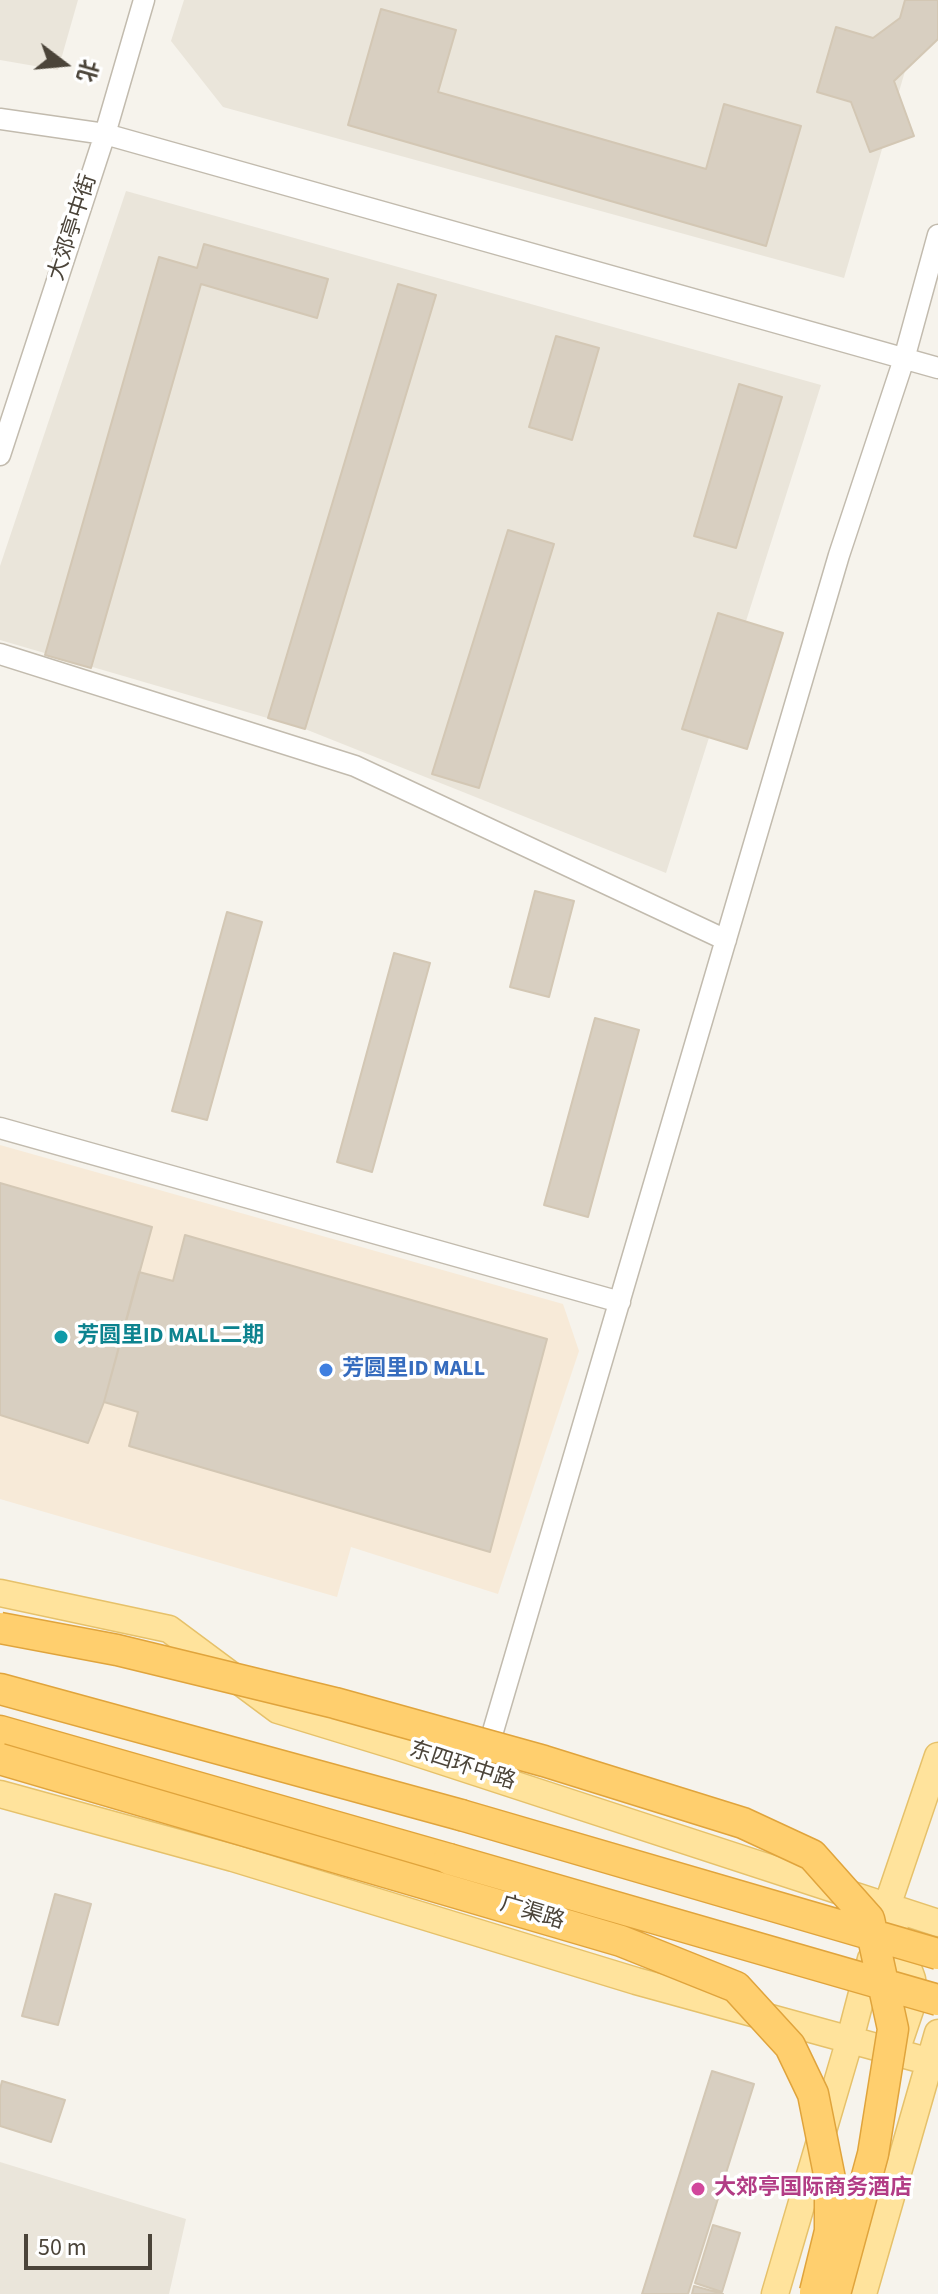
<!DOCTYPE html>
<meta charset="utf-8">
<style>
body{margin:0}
#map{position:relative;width:938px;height:2294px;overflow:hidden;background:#f6f3ec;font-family:"Source Sans 3","Noto Sans SC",sans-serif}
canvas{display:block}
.north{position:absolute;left:24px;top:24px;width:80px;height:80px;-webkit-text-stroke:6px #fff;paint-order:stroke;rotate:106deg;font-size:22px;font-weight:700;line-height:32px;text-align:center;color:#4b4439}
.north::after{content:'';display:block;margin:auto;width:28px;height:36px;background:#4b4439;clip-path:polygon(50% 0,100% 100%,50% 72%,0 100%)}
.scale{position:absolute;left:24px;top:2234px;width:128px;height:36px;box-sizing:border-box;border:4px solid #4b4439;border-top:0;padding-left:10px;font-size:24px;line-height:28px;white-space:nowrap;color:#4b4439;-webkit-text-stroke:6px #fff;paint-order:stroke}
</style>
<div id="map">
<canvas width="938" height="2294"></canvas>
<div class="north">北</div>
<div class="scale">50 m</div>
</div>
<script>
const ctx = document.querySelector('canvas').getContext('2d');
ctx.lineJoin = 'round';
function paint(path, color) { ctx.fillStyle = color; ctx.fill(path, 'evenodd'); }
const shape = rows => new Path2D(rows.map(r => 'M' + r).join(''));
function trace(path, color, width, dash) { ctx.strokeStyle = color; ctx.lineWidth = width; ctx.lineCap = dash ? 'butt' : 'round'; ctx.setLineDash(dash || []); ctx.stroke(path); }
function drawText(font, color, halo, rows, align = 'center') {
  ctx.font = font + ' "Source Sans 3","Noto Sans SC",sans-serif'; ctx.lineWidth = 7; ctx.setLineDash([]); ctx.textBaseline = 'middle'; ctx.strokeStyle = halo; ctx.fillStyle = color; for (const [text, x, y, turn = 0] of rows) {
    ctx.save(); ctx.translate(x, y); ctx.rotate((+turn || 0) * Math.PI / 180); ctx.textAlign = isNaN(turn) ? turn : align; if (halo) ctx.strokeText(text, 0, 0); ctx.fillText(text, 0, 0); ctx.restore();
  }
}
paint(shape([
 [0,0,78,0,58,70,0,60],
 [184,0,926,0,844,278,223,107,171,41],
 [126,191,821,385,666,873,305,729,0,640,0,566],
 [0,2162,186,2219,169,2294,0,2294]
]), '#eae5da');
paint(shape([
 [0,1145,563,1304,579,1351,498,1594,351,1547,337,1597,0,1499]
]), '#f7ead8');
const building = shape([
 [905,0,938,0,938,39,894,81,914,136,870,152,851,102,817,92,836,27,873,38,900,18,905,0],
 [381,9,456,30,438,92,706,169,724,104,801,126,766,246,348,125,381,9],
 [204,244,328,279,317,318,201,284,91,668,45,655,159,257,197,268,204,244],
 [398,284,436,295,305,729,268,718,398,284],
 [556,336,599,348,572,440,529,427,556,336],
 [739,384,782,397,736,548,694,536,739,384],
 [508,530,554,544,479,788,432,774,508,530],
 [718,613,783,633,747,749,682,729,718,613],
 [535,891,574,901,549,997,510,987,535,891],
 [227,912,262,922,207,1120,172,1111,227,912],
 [394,953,430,963,372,1172,337,1162,394,953],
 [595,1018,639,1030,588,1217,544,1205,595,1018],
 [0,1183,152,1227,104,1402,88,1443,0,1415,0,1183],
 [185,1235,547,1339,490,1552,129,1446,138,1412,104,1402,139,1272,173,1281,185,1235],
 [55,1894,91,1904,58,2025,22,2016,55,1894],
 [712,2071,754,2084,688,2294,642,2294,712,2071],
 [2,2081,65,2100,51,2142,0,2126,0,2089,2,2081],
 [713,2225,740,2233,722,2292,695,2283,713,2225],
 [694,2286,723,2294,692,2294,694,2286]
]);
paint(building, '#d8cfc1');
trace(building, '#d3c7b4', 2);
const minor = shape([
 [0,119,105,134,938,368],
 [0,455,105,134,144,0],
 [0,654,355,766,726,940],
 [0,1128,620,1302],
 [486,1755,839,555,904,359,938,235]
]);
const major = shape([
 [0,1593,169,1629,278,1710,399,1747,938,1923],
 [0,1794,233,1858,636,1981,938,2064],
 [882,1921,938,1756],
 [894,1928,912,1979,914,1998,896,2051],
 [775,2294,850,2039,871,1959],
 [863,2294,938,2033]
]);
const highway = shape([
 [0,1689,461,1815],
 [0,1731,449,1859]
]);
trace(minor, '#c2bbae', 23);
trace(major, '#e6c16a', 29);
trace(highway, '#e0a43c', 33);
trace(minor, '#fff', 20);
trace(major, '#ffe39c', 26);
trace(highway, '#ffcf6e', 30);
const highwayBridge = shape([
 [0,1628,117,1650,335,1703,544,1761,743,1823,812,1855,869,1919,893,2029,873,2154,835,2294],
 [0,1759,621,1941,736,1987,790,2046,813,2094,830,2179,830,2231,815,2292],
 [461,1815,938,1954],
 [449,1859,938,2000]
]);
trace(highwayBridge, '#e0a43c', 33, []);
trace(highwayBridge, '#ffcf6e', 30);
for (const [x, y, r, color] of [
 [61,1337,8,"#0f9aa8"],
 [326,1370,8,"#3f7fe0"],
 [698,2189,8,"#d1479c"]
]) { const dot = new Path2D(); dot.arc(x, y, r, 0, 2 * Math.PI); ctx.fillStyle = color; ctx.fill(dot); trace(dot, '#fff', 3); }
drawText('22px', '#4b4439', '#fff', [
 ["大郊亭中街",74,228,-72],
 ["东四环中路",462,1767,18],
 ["广渠路",532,1914,17]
]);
drawText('bold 22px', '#0d838f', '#fff', [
 ["芳圆里ID MALL二期",77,1337]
], 'left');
drawText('bold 22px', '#366cbe', '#fff', [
 ["芳圆里ID MALL",342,1370]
], 'left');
drawText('bold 22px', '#b23c85', '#fff', [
 ["大郊亭国际商务酒店",714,2189]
], 'left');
</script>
